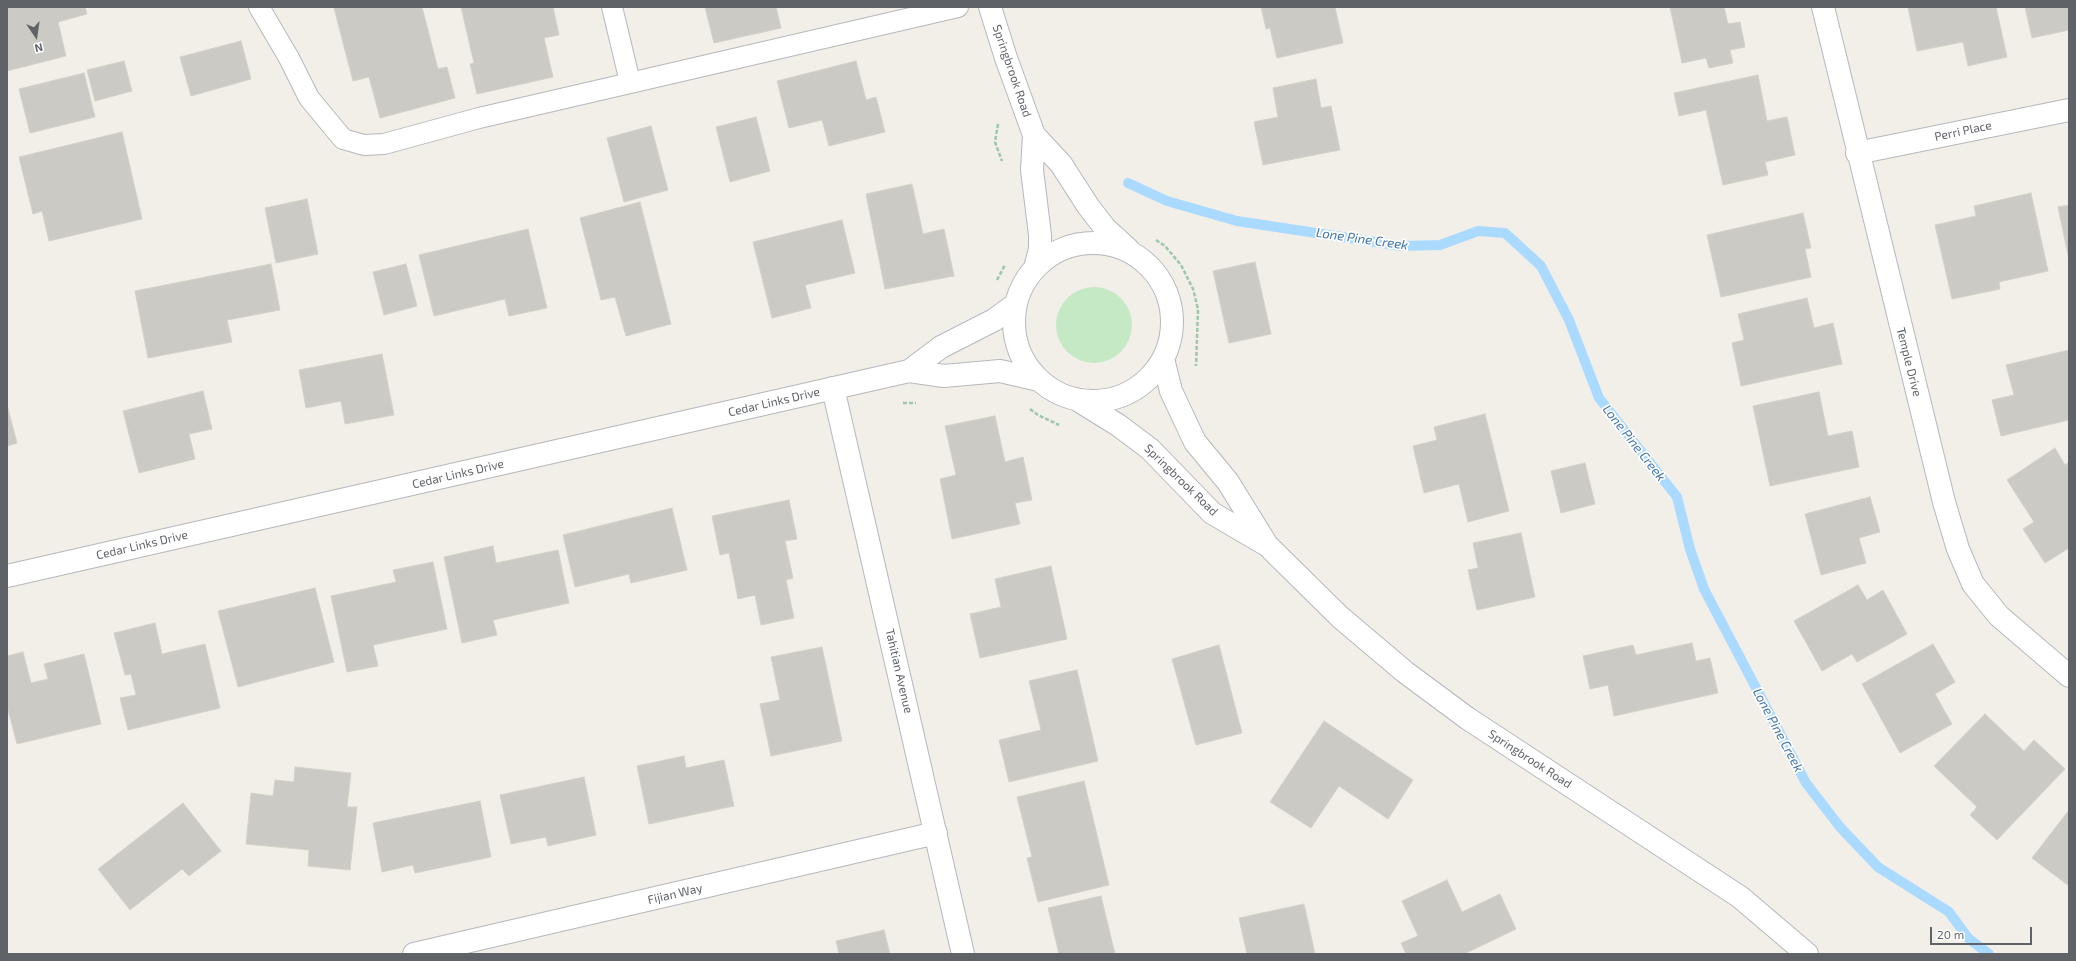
<!DOCTYPE html>
<style>
body{margin:0}
#map{position:relative;width:2076px;height:961px;overflow:hidden;background:#f1efe8;font-family:"Exo 2",sans-serif}
canvas{display:block}
.frame{position:absolute;inset:0;border:8px solid #5f6368;pointer-events:none}
.north{position:absolute;left:16px;top:16px;width:40px;height:40px;-webkit-text-stroke:3px #fff;paint-order:stroke;rotate:167deg;font-size:11px;font-weight:700;line-height:16px;text-align:center;color:#5f6368}
.north::after{content:'';display:block;margin:auto;width:14px;height:18px;background:#5f6368;clip-path:polygon(50% 0,100% 100%,50% 72%,0 100%)}
.scale{position:absolute;left:1930px;top:927px;width:102px;height:18px;box-sizing:border-box;border:2px solid #5f6368;border-top:0;padding-left:5px;font-size:12px;line-height:14px;white-space:nowrap;color:#5f6368;-webkit-text-stroke:3px #fff;paint-order:stroke}
</style>
<div id="map">
<canvas width="2076" height="961"></canvas>
<div class="frame"></div>
<div class="north">N</div>
<div class="scale">20 m</div>
</div>
<script>
const ctx = document.querySelector('canvas').getContext('2d');
ctx.lineJoin = 'round';
function paint(path, color) { ctx.fillStyle = color; ctx.fill(path, 'evenodd'); }
const shape = rows => new Path2D(rows.map(r => 'M' + r).join(''));
function trace(path, color, width, dash) { ctx.strokeStyle = color; ctx.lineWidth = width; ctx.lineCap = dash ? 'butt' : 'round'; ctx.setLineDash(dash || []); ctx.stroke(path); }
function drawText(font, color, halo, rows, align = 'center') {
  ctx.font = font + ' "Exo 2",sans-serif'; ctx.lineWidth = 3.5; ctx.setLineDash([]); ctx.textBaseline = 'middle'; ctx.strokeStyle = halo; ctx.fillStyle = color; for (const [text, x, y, turn = 0] of rows) {
    ctx.save(); ctx.translate(x, y); ctx.rotate((+turn || 0) * Math.PI / 180); ctx.textAlign = isNaN(turn) ? turn : align; if (halo) ctx.strokeText(text, 0, 0); ctx.fillText(text, 0, 0); ctx.restore();
  }
}
paint(shape([
 '1056 325a38 38 0 1 1 76 0a38 38 0 1 1-76 0Z'
]), '#c5e8c5');
trace(shape([
 [1128,183,1167,201,1237,221,1401,246,1440,245,1478,231,1505,233,1541,266,1569,320,1599,398,1677,497,1690,549,1704,589,1806,783,1840,827,1878,867,1949,912,1968,938,1989,954]
]), '#aadaff', 10);
const building = shape([
 [7,7,85,7,87,14,58,22,66,56,7,71,7,7],
 [337,7,422,7,438,69,447,67,455,98,380,118,369,77,353,81,334,8,337,7],
 [461,7,553,7,559,35,544,38,553,77,477,94,470,64,474,63,461,7],
 [705,7,776,7,781,28,714,43,705,7],
 [1261,7,1335,7,1343,43,1277,58,1270,28,1266,29,1261,7],
 [1670,7,1724,7,1728,24,1740,22,1745,47,1730,50,1733,63,1709,68,1706,58,1682,63,1670,7],
 [1908,7,1996,7,2007,57,1968,66,1963,42,1917,51,1908,7],
 [2025,7,2069,7,2069,30,2032,38,2025,7],
 [241,41,251,79,191,96,180,57,241,41],
 [124,61,132,91,95,101,87,70,124,61],
 [856,61,866,100,876,97,885,132,829,146,822,120,789,128,777,81,856,61],
 [84,73,95,117,30,133,19,89,84,73],
 [1758,75,1767,121,1787,117,1795,155,1765,162,1768,175,1723,185,1706,110,1679,116,1674,93,1758,75],
 [1316,79,1321,108,1331,106,1340,150,1263,165,1254,122,1278,117,1273,88,1316,79],
 [756,117,770,171,730,182,716,127,756,117],
 [651,126,668,190,624,202,607,138,651,126],
 [122,132,142,219,49,241,42,211,33,214,19,157,122,132],
 [912,184,923,234,944,229,954,276,885,289,866,194,912,184],
 [2031,193,2048,271,1999,282,2000,289,1952,299,1935,225,1976,216,1974,206,2031,193],
 [307,199,318,254,276,263,265,208,307,199],
 [640,202,671,324,626,336,615,297,601,300,580,218,640,202],
 [2069,205,2069,260,2058,207,2069,205],
 [1803,213,1811,248,1805,249,1811,277,1721,297,1707,235,1803,213],
 [842,220,855,273,805,285,811,308,772,318,753,242,842,220],
 [528,229,547,308,509,316,505,299,434,316,419,255,528,229],
 [1255,262,1271,334,1229,343,1213,271,1255,262],
 [271,264,280,310,227,320,232,342,148,358,135,291,271,264],
 [406,264,417,306,384,315,373,272,406,264],
 [1807,298,1814,328,1833,323,1842,364,1741,386,1732,343,1744,340,1738,314,1807,298],
 [2069,350,2069,420,2001,436,1992,400,2014,395,2006,365,2069,350],
 [382,354,394,415,345,424,341,401,306,408,299,370,382,354],
 [203,391,212,429,189,434,195,459,139,473,123,411,203,391],
 [1819,392,1828,436,1852,431,1859,467,1770,486,1753,406,1819,392],
 [7,405,17,443,7,446,7,405],
 [1485,414,1509,511,1468,522,1459,484,1424,493,1413,446,1437,440,1434,427,1485,414],
 [995,416,1005,462,1023,457,1032,500,1015,503,1020,524,952,539,940,479,956,475,945,426,995,416],
 [2055,448,2065,465,2069,462,2069,548,2045,563,2023,529,2034,522,2007,480,2055,448],
 [1585,463,1595,504,1561,513,1551,471,1585,463],
 [1870,497,1880,532,1859,538,1866,563,1821,575,1805,514,1870,497],
 [789,500,797,539,785,541,793,578,786,580,794,618,761,625,755,595,738,599,729,553,720,555,712,516,789,500],
 [672,508,687,570,631,583,629,574,575,587,563,535,672,508],
 [1521,533,1535,597,1477,610,1468,570,1478,568,1473,543,1521,533],
 [493,546,496,563,558,550,569,603,493,620,497,635,462,643,444,557,493,546],
 [433,562,447,629,373,645,378,666,347,672,331,596,396,582,393,570,433,562],
 [1051,566,1067,639,980,658,970,614,1001,607,995,579,1051,566],
 [1858,585,1867,600,1883,590,1907,634,1857,662,1852,654,1822,671,1794,621,1858,585],
 [315,588,334,662,238,687,218,611,315,588],
 [155,623,162,654,205,644,220,708,128,730,120,698,136,695,131,674,125,675,114,633,155,623],
 [1692,643,1696,661,1710,658,1718,693,1614,716,1608,685,1590,689,1583,656,1633,645,1636,655,1692,643],
 [1933,644,1955,682,1935,694,1952,724,1900,753,1862,684,1933,644],
 [1219,645,1242,733,1196,745,1172,659,1219,645],
 [822,647,842,741,771,756,760,704,780,700,771,657,822,647],
 [23,652,31,683,48,679,44,664,84,654,101,724,17,744,7,706,7,656,23,652],
 [1077,670,1098,761,1009,782,999,740,1041,730,1029,681,1077,670],
 [1985,714,2024,751,2034,740,2065,769,1997,840,1970,815,1977,807,1934,766,1985,714],
 [1324,721,1413,780,1388,819,1339,786,1311,828,1270,802,1324,721],
 [684,756,686,768,724,760,734,806,649,824,637,766,684,756],
 [295,767,351,773,347,807,357,807,350,870,308,866,309,850,246,844,251,793,273,796,275,780,294,782,295,767],
 [584,777,596,835,548,846,546,837,511,844,500,795,584,777],
 [1084,781,1109,885,1038,902,1027,858,1032,857,1017,797,1084,781],
 [480,801,491,857,415,873,413,865,382,872,373,823,480,801],
 [183,803,221,851,189,876,182,869,130,910,98,869,183,803],
 [2069,810,2069,886,2032,858,2069,810],
 [1447,880,1462,912,1500,894,1516,929,1464,954,1406,954,1401,943,1418,936,1402,901,1447,880],
 [1101,896,1115,954,1059,954,1048,908,1101,896],
 [1304,904,1315,954,1247,954,1239,918,1304,904],
 [884,930,890,954,839,954,836,941,884,930]
]);
paint(building, '#cccac5');
trace(building, '#d6d1c6', 1);
const service = shape([
 [259,7,289,58,309,98,343,139,364,145,384,144,479,118,958,7],
 [612,7,630,82]
]);
const minor = shape([
 [1823,7,1944,502,1958,549,1973,584,1999,616,2069,676],
 [1857,153,2069,110],
 [833,388,963,954],
 [414,954,936,833]
]);
const tertiary = shape([
 [990,7,1006,58,1034,135,1032,170,1040,235,1040,249,1035,268],
 [1034,135,1061,164,1088,206,1105,228,1128,249],
 '1014 322a79 79 0 1 1 158 0a79 79 0 1 1-158 0Z',
 [1163,359,1171,391,1195,442,1228,482,1267,545,1340,617,1405,672,1467,718,1740,897,1807,954],
 [909,371,941,347,994,320,1016,304],
 [1076,399,1118,425,1150,449,1212,513,1265,544],
 [7,576,909,371,944,376,1000,371,1039,380]
]);
trace(service, '#b5b8bc', 22);
trace(minor, '#b5b8bc', 24);
trace(tertiary, '#b5b8bc', 24);
trace(shape([
 [998,124,995,142,1002,161],
 [1156,240,1165,246,1181,265,1193,289,1198,309,1196,366],
 [997,280,1005,265],
 [903,403,916,403],
 [1030,409,1038,415,1059,425]
]), '#9cc7a9', 2.5, [4, 2]);
trace(service, '#fff', 20);
trace(minor, '#fff', 22);
trace(tertiary, '#fff', 22);
drawText('12px', '#5f6368', '#fff', [
 ["Springbrook Road",1012,71,71],
 ["Perri Place",1963,131,-12],
 ["Temple Drive",1909,362,76],
 ["Cedar Links Drive",774,402,-13],
 ["Cedar Links Drive",458,474,-13],
 ["Springbrook Road",1181,480,44],
 ["Cedar Links Drive",142,545,-13],
 ["Tahitian Avenue",899,671,77],
 ["Springbrook Road",1530,759,33],
 ["Fijian Way",675,894,-13]
]);
drawText('italic 13px', '#4174aa', '#fff', [
 ["Lone Pine Creek",1362,239,8],
 ["Lone Pine Creek",1634,443,52],
 ["Lone Pine Creek",1778,730,62]
]);
</script>
